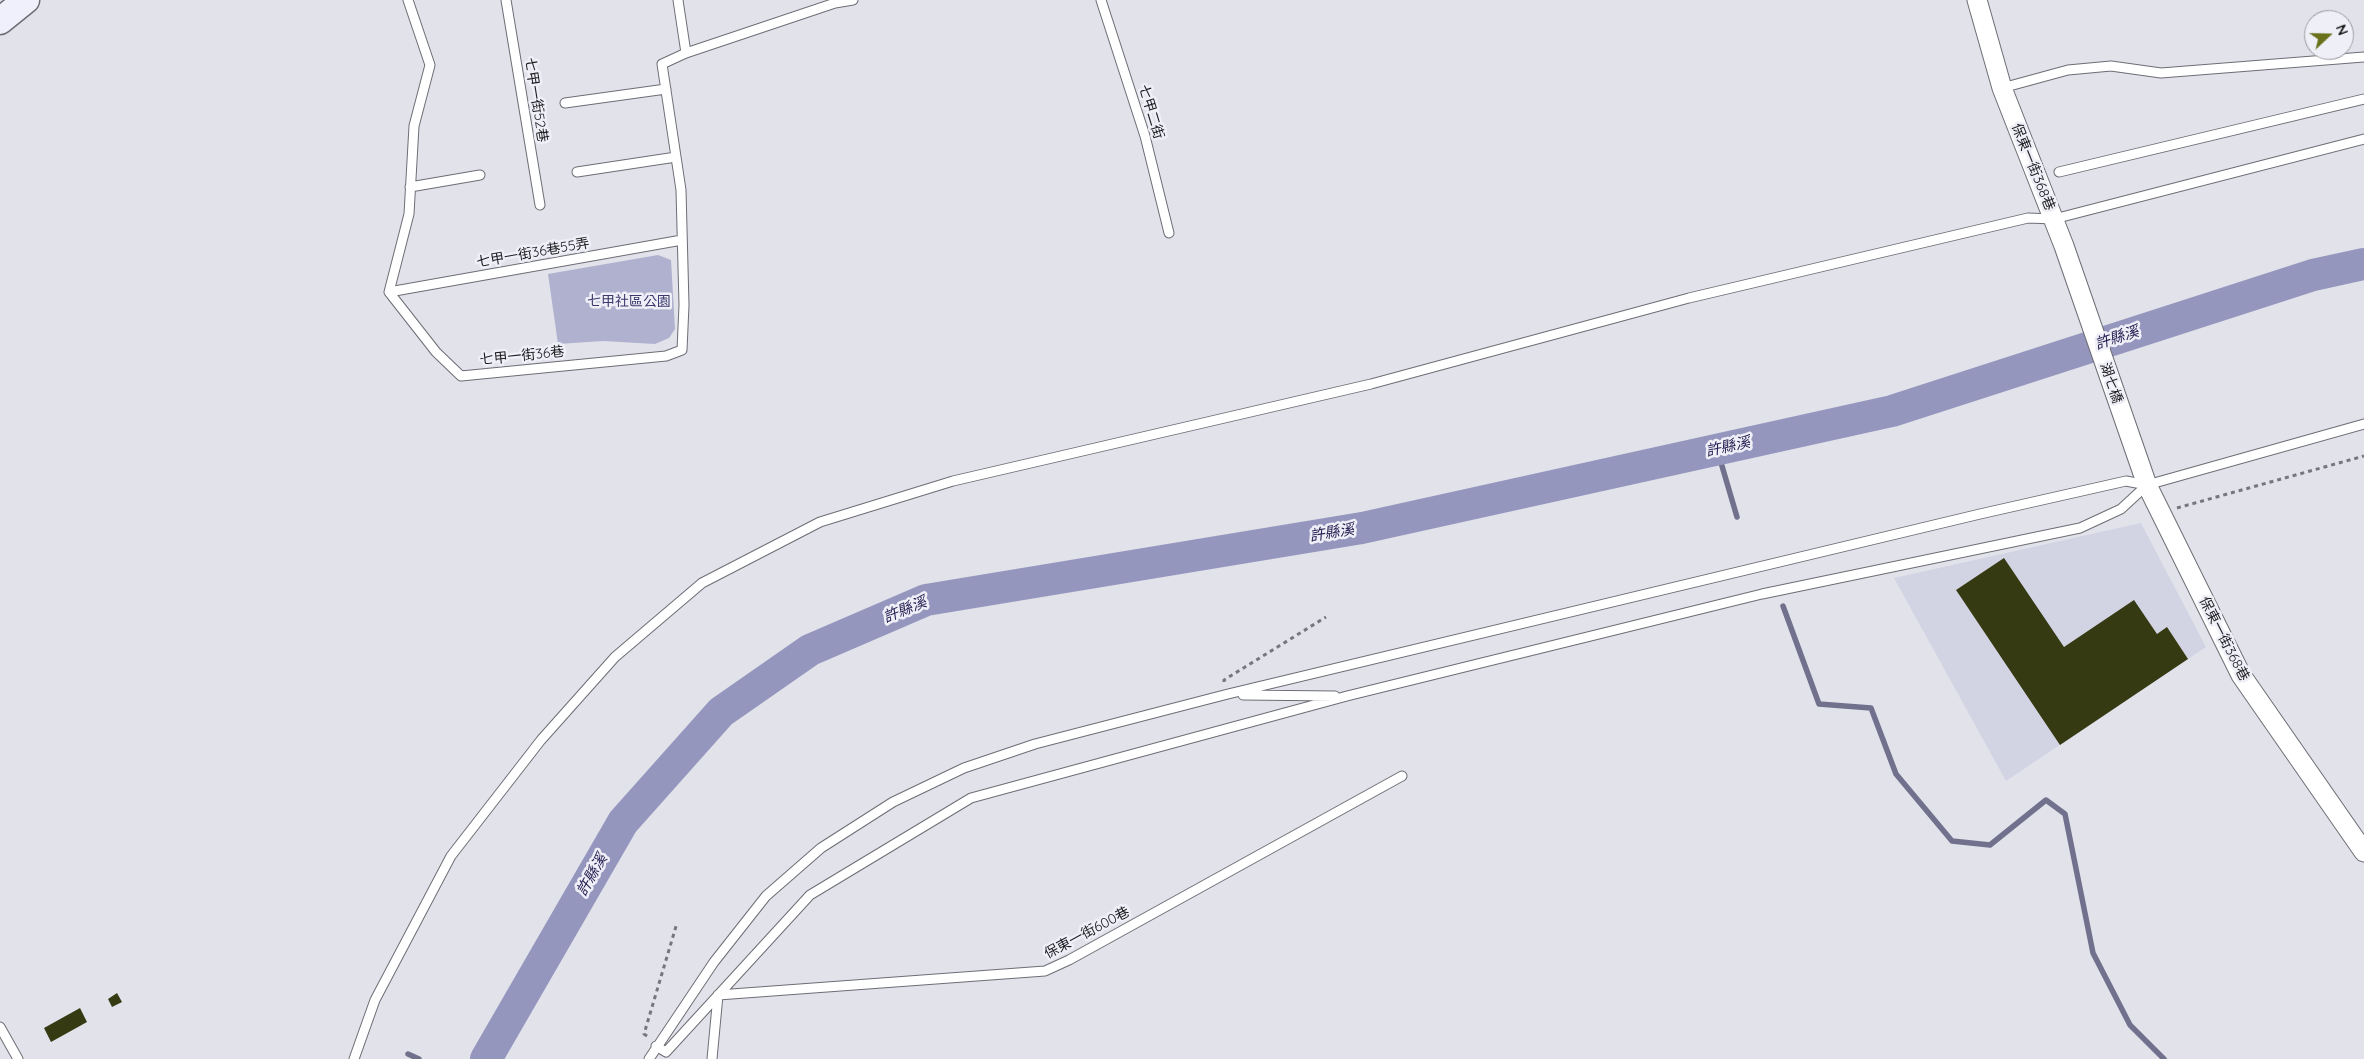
<!DOCTYPE html>
<meta charset="utf-8">
<style>
body{margin:0}
#map{position:relative;width:2364px;height:1059px;overflow:hidden;background:#e1e2ea;font-family:Quicksand,sans-serif}
canvas{display:block}
.north{position:absolute;left:2304px;top:10px;width:50px;height:50px;box-sizing:border-box;background:#efeff7;border:1px solid #9b9ba1;border-radius:50%;rotate:69deg;font-size:14px;font-weight:700;line-height:20px;text-align:center;color:#1c1c1f}
.north::after{content:'';display:block;margin:auto;width:18px;height:22px;background:#69721b;clip-path:polygon(50% 0,100% 100%,50% 72%,0 100%)}
</style>
<div id="map">
<canvas width="2364" height="1059"></canvas>
<div class="north">N</div>
</div>
<script>
const context = document.querySelector('canvas').getContext('2d');
context.lineJoin = 'round';
function fillPath(path, color) { context.fillStyle = color; context.fill(path, 'evenodd'); }
const poly = rows => new Path2D(rows.map(r => 'M' + r).join(''));
function stroke(path, color, width, dash) { context.strokeStyle = color; context.lineWidth = width; context.lineCap = dash ? 'butt' : 'round'; context.setLineDash(dash || []); context.stroke(path); }
function write(font, color, halo, rows, align = 'center') {
  context.font = font + ' Quicksand,"Noto Sans TC",sans-serif'; context.lineWidth = 5; context.setLineDash([]); context.textBaseline = 'middle'; context.strokeStyle = halo; context.fillStyle = color; for (const [text, x, y, turn = 0] of rows) {
    context.save(); context.translate(x, y); context.rotate((+turn || 0) * Math.PI / 180); context.textAlign = isNaN(turn) ? turn : align; if (halo) context.strokeText(text, 0, 0); context.fillText(text, 0, 0); context.restore();
  }
}
const built = poly([
 [2141,523,2206,647,2006,781,1894,578]
]);
const green = poly([
 [658,255,671,260,675,329,669,338,655,344,603,341,558,344,548,274]
]);
const stream = poly([
 [1717,449,1737,517],
 [1783,606,1819,704,1871,708,1896,774,1952,841,1990,845,2046,800,2065,814,2093,953,2130,1025,2164,1059],
 [408,1054,419,1059]
]);
const river = poly([
 [486,1059,623,822,721,712,810,650,926,600,1362,528,1892,411,2313,275,2364,264]
]);
const building = poly([
 [2004,558,2064,647,2134,600,2157,634,2167,627,2188,659,2060,745,1956,590],
 [117,993,122,1002,112,1007,108,999],
 [80,1008,87,1022,51,1042,44,1028]
]);
const path = poly([
 [2177,508,2364,456],
 [1224,682,1224,680,1326,617],
 [647,1036,644,1034,677,923]
]);
const lane = poly([
 [408,0,430,65,414,126,409,214,389,292,436,352,461,376,666,356,682,350,684,305,681,190,662,64,686,53,835,3,853,0],
 [506,0,540,205],
 [678,0,686,53],
 [1101,0,1145,136,1169,233],
 [2002,88,2068,70,2111,66,2161,73,2364,57],
 [565,103,666,89],
 [577,172,676,157],
 [2059,172,2364,99],
 [410,187,480,175],
 [389,292,682,240],
 [1243,695,1335,696],
 [0,1027,18,1059],
 [656,1046,666,1052,810,895,971,798,1347,696,1762,594,2080,528,2121,509,2147,485],
 [354,1059,375,1000,451,856,541,740,615,657,702,583,820,522,953,481,1371,384,1689,298,2028,218,2054,219,2364,139],
 [649,1059,714,962,766,896,821,848,893,802,964,768,1035,744,1228,694,1980,514,2126,481,2147,485,2364,424],
 [712,1059,718,995,1045,971,1069,960,1402,776]
]);
const street = poly([
 [1977,0,2002,88,2064,246,2147,485,2241,675,2364,852]
]);
const secondary = poly([
 [0,21,26,0]
]);
const streetNames = [
 ["七甲一街52巷",536,100,81],
 ["七甲二街",1151,112,73],
 ["保東一街368巷",2033,167,68],
 ["七甲一街36巷55弄",533,253,-10],
 ["七甲一街36巷",522,356,-6],
 ["湖七橋",2111,383,71],
 ["保東一街368巷",2224,639,63],
 ["保東一街600巷",1087,933,-28]
];
const parkNames = [
 ["七甲社區公園",629,302]
];
const waterNames = [
 ["許縣溪",2117,338,-18],
 ["許縣溪",1728,447,-12],
 ["許縣溪",1332,533,-9],
 ["許縣溪",905,610,-22],
 ["許縣溪",592,875,-60]
];
fillPath(built, '#d3d4e3');
fillPath(green, '#b0b1ce');
stroke(stream, '#71718e', 5.5);
stroke(river, '#9596be', 32);
fillPath(building, '#353a13');
stroke(lane, '#6d6e75', 11);
stroke(street, '#6d6e75', 21);
stroke(secondary, '#6d6e75', 29);
stroke(path, '#76767b', 3, [4, 4]);
stroke(lane, '#fff', 9);
stroke(street, '#fff', 19);
stroke(secondary, '#f0f0fc', 26);
write('14px', '#1c1c1f', '#efeff7', streetNames);
write('14px', '#3c386d', '#efeff7', parkNames);
write('italic 15px', '#262053', '#efeff7', waterNames);
</script>
